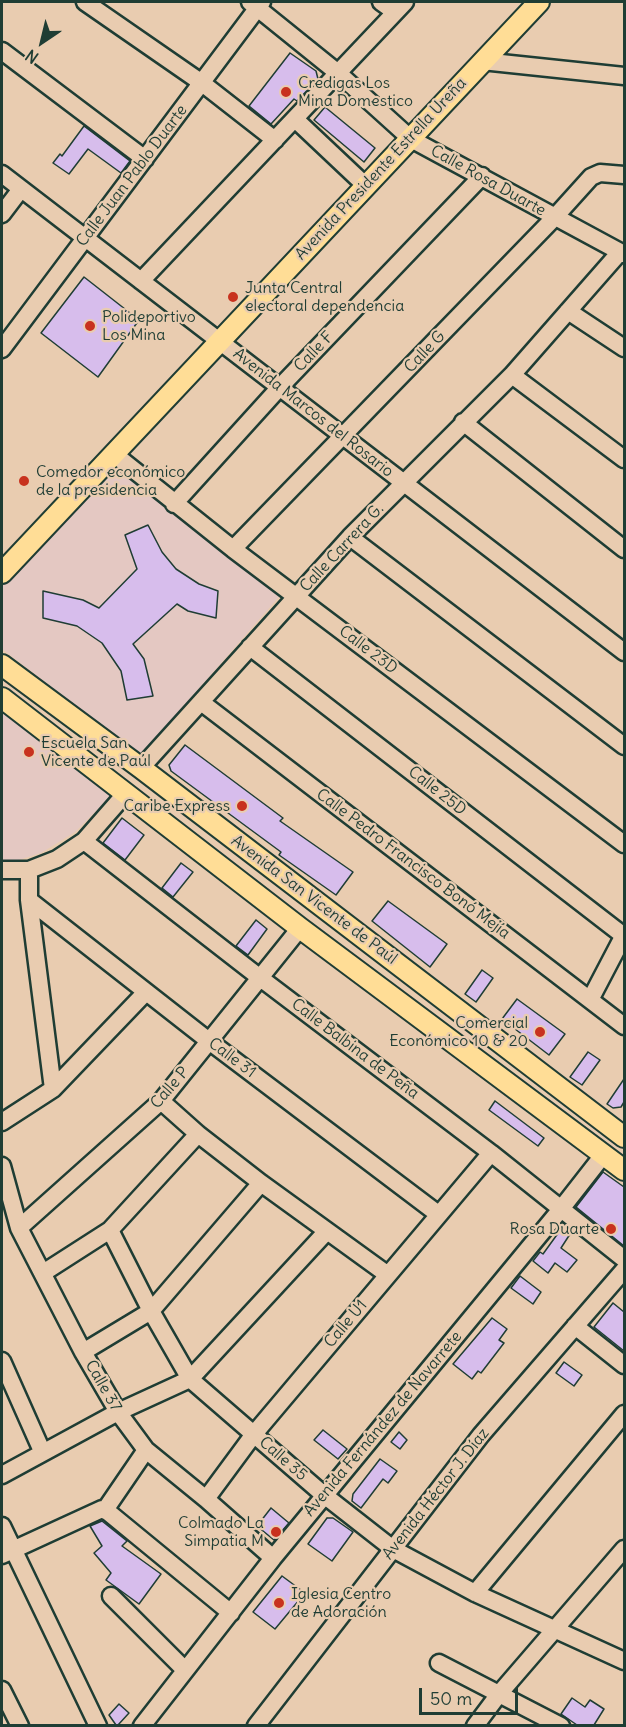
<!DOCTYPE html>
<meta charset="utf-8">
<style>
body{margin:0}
#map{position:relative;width:626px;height:1727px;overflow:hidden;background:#e9ccb0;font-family:Delius,sans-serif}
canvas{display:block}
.frame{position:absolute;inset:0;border:3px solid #1f3d34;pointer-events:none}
.north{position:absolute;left:12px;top:12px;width:60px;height:60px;-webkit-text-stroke:4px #e9ccb0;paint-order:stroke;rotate:215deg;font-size:16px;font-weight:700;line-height:24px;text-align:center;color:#1f3d34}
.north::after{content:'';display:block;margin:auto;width:21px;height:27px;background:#1f3d34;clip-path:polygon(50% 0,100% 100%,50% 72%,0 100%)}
.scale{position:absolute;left:419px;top:1688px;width:99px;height:27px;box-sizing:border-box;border:3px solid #1f3d34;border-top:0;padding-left:8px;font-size:18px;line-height:21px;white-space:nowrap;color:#1f3d34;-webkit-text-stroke:4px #e9ccb0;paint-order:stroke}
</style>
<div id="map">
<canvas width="626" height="1727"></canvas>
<div class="frame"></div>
<div class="north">N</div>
<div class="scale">50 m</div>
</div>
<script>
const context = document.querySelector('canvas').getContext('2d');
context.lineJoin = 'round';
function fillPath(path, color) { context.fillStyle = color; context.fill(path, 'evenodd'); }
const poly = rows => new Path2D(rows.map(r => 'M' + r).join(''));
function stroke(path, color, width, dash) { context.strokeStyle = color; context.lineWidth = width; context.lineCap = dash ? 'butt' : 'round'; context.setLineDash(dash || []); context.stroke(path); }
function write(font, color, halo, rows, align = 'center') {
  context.font = font + ' Delius,sans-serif'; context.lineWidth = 4.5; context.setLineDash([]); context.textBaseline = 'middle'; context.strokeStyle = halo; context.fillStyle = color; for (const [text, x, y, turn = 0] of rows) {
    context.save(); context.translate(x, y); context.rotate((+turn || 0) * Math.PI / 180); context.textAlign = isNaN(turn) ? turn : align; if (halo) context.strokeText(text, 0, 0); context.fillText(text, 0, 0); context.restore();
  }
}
const built = poly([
 [108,455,284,591,141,755,2,649,2,568],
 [2,711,113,794,75,832,41,853,3,865,2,864]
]);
const building = poly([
 [290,53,316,71,318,79,297,101,294,99,271,124,249,106,290,53],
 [325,107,375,148,364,162,314,120,325,107],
 [84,126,130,161,121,173,88,149,69,174,53,163,60,154,62,156,84,126],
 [84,277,139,320,98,377,41,333,84,277],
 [148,525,162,552,176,569,199,584,218,591,216,618,188,611,177,604,133,644,144,659,153,696,127,700,121,671,102,643,77,626,43,618,43,591,83,600,99,608,137,569,125,535,148,525],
 [185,745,283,818,280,821,353,872,336,895,279,855,281,852,171,771,169,765,185,745],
 [122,818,144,835,125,860,103,843,122,818],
 [181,863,193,872,173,897,162,888,181,863],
 [388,901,447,944,430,967,372,921,388,901],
 [256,920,267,929,248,955,236,946,256,920],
 [482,970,493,978,476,1002,465,994,482,970],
 [517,999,565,1034,549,1055,502,1019,517,999],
 [588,1052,600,1060,582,1085,570,1077,588,1052],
 [624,1079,624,1102,621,1107,613,1108,607,1104,624,1079],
 [495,1101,544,1138,538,1146,489,1110,495,1101],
 [603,1172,624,1187,624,1246,576,1207,603,1172],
 [564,1225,572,1231,561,1248,577,1260,567,1272,555,1263,548,1273,533,1261,540,1252,543,1254,564,1225],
 [520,1276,541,1292,533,1304,511,1288,520,1276],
 [613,1303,624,1312,624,1351,594,1327,613,1303],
 [492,1318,507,1329,499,1340,504,1343,481,1373,478,1371,472,1379,453,1364,492,1318],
 [564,1362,582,1375,574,1386,556,1373,564,1362],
 [323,1430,347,1449,338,1459,314,1440,323,1430],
 [399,1432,407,1440,400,1449,391,1442,399,1432],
 [380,1459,397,1471,388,1483,383,1479,361,1508,352,1501,353,1494,380,1459],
 [271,1508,289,1523,274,1540,257,1526,271,1508],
 [327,1518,333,1518,353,1532,332,1561,308,1544,327,1518],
 [102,1521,127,1541,122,1546,161,1574,139,1604,106,1580,111,1573,94,1553,102,1546,90,1526,102,1521],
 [282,1576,305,1593,275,1629,253,1612,282,1576],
 [572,1698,585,1707,590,1700,604,1709,594,1725,577,1725,561,1714,572,1698],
 [119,1704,129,1713,118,1725,116,1725,109,1715,119,1704]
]);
const minor = poly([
 [85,2,202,83,275,140],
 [250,2,338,73,411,139,624,254],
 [381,2,395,12],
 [2,51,145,159],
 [482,61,624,76],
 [295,119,366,186],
 [2,174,624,652],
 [2,214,21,189],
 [141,281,405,2],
 [568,311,624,348],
 [2,349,262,2],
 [512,375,624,459],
 [463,422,624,549],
 [114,454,233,549,624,844],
 [174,504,280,387,482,176],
 [350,537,624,746],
 [233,549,554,218,591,177,600,173,624,175],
 [250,647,624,936],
 [201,702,624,1026],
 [141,768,350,537,512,375,620,252],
 [84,841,259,977,491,1153,624,1259],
 [2,870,29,870,57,859,84,841,126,793],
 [29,870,29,900,53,1089],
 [29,900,209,1041,438,1214],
 [590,1000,624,935],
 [161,1101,198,1134,261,1183,388,1275],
 [2,1122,53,1089,146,992],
 [2,1166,19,1228,83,1352,118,1412,146,1450,206,1499,273,1558],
 [19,1228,161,1101,300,928],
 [110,1230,151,1311,190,1379,324,1495,393,1549,475,1593,624,1661],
 [43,1273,110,1230,198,1134],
 [575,1326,624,1365],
 [83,1352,151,1311,261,1183],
 [2,1361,42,1451],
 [2,1475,118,1412,190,1379,327,1231],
 [206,1499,254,1434,491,1153],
 [105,1510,146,1450],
 [2,1526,98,1726],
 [2,1555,102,1509,108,1512,231,1613],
 [475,1593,624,1414],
 [111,1596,185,1670],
 [439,1663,561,1726],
 [2,1690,20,1726],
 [142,1726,273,1558,561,1209,604,1154],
 [256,1726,481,1435,624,1270],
 [475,1726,499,1694,624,1549]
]);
const major = poly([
 [2,573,539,2],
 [2,665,141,768,624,1137],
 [2,698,300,928,624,1170]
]);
const markers = [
 [286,92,6,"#c8321e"],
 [233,297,6,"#c8321e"],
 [90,326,6,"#c8321e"],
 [24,481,6,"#c8321e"],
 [29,752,6,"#c8321e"],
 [242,806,6,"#c8321e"],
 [540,1032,6,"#c8321e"],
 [611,1229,6,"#c8321e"],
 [276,1532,6,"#c8321e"],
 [279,1603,6,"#c8321e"]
];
const poiNames = [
 ["Credigas Los",298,83],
 ["Mina Domestico",298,101],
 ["Junta Central",245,288],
 ["electoral dependencia",245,306],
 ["Polideportivo",102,317],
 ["Los Mina",102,335],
 ["Comedor económico",36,472],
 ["de la presidencia",36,490],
 ["Escuela San",41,743],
 ["Vicente de Paúl",41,761],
 ["Caribe Express",230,806,"right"],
 ["Comercial",528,1023,"right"],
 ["Económico 10 & 20",528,1041,"right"],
 ["Rosa Duarte",599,1229,"right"],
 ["Colmado La",264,1523,"right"],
 ["Simpatia M",264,1541,"right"],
 ["Iglesia Centro",291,1594],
 ["de Adoración",291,1612]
];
const streetNames = [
 ["Avenida Presidente Estrella Ureña",381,169,-47],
 ["Calle Juan Pablo Duarte",132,176,-53],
 ["Calle Rosa Duarte",488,181,29],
 ["Calle F",314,352,-46],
 ["Calle G",425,352,-46],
 ["Avenida Marcos del Rosario",313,413,38],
 ["Calle Carrera G.",342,548,-47],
 ["Calle 23D",368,650,37],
 ["Calle 25D",437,791,38],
 ["Calle Pedro Francisco Bonó Mejía",413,864,37],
 ["Avenida San Vicente de Paúl",314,900,37],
 ["Calle Balbina de Peña",355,1049,37],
 ["Calle 31",232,1058,37],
 ["Calle P",170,1088,-49],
 ["Calle U1",346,1324,-50],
 ["Calle 37",103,1386,60],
 ["Avenida Fernández de Navarrete",383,1424,-50],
 ["Calle 35",283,1459,41],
 ["Avenida Héctor J. Díaz",436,1494,-52]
];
fillPath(built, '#e4c8c2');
fillPath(building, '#d7bdec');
stroke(building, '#1f3d34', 1.5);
stroke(minor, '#1f3d34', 21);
stroke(major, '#1f3d34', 24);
stroke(minor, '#e9ccb0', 16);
stroke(major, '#ffdd96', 20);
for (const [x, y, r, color] of markers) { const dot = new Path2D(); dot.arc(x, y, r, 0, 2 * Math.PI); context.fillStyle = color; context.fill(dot); stroke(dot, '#e9ccb0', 2); }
write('16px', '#1f3d34', '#e9ccb0', poiNames, 'left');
write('16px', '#1f3d34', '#e9ccb0', streetNames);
</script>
